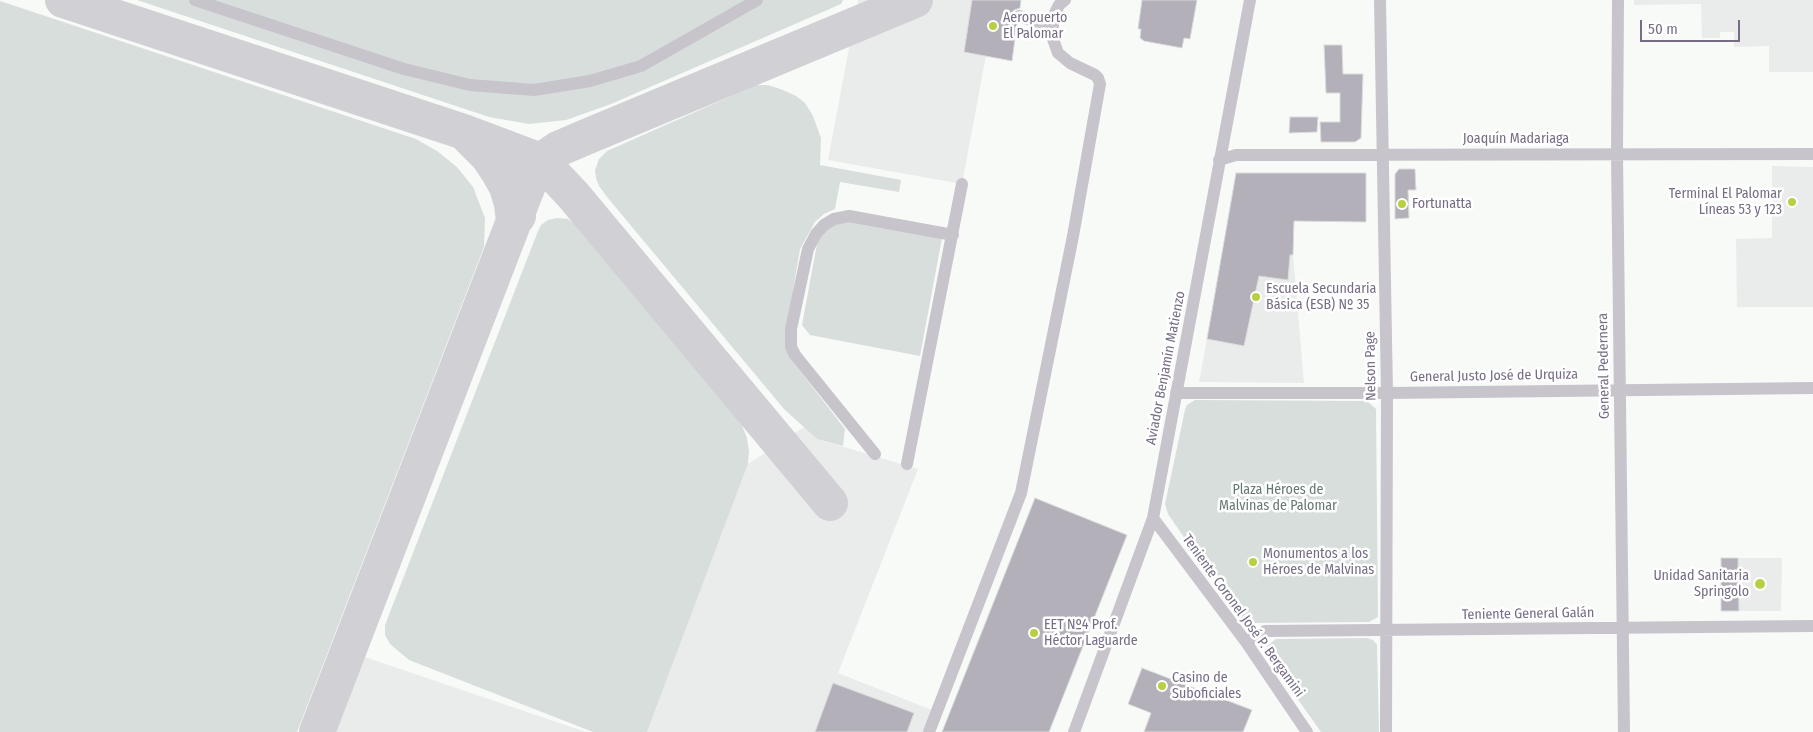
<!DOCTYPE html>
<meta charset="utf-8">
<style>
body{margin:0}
#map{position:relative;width:1813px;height:732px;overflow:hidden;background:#f8faf8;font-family:"Fira Sans Condensed",sans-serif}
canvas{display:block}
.scale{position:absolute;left:1640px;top:20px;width:100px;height:22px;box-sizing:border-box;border:2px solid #766d85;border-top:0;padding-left:6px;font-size:15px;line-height:18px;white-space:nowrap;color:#766d85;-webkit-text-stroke:4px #fff;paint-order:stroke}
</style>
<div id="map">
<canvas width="1813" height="732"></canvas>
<div class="scale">50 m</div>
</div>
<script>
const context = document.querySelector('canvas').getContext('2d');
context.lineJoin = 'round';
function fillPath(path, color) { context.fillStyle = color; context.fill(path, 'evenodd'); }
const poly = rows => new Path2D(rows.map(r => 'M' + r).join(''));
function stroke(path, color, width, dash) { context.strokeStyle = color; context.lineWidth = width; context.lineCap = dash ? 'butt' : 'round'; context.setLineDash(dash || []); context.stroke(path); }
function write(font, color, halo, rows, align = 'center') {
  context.font = font + ' "Fira Sans Condensed",sans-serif'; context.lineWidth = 5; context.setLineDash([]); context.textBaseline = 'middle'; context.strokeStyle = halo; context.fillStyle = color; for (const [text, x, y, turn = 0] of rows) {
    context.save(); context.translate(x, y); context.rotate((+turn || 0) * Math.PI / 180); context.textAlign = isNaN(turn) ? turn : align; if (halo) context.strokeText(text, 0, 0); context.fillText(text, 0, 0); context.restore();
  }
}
const built = poly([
 [858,0,972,0,995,7,962,184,828,160],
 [1634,0,1813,0,1813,72,1769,72,1769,46,1734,47,1734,32,1720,32,1720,38,1702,38,1701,4,1634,5],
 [1772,166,1813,167,1813,307,1737,307,1736,239,1772,238],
 [1225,243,1293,255,1304,383,1199,382],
 [804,427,817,439,918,469,838,673,932,710,923,732,647,732,748,464],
 [1738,558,1782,558,1781,611,1739,611],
 [359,655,586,732,331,732]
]);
const green = poly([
 [137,0,843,0,841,4,611,104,566,120,529,124,489,117],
 [0,1,416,139,437,151,457,167,473,187,485,218,484,247,297,732,0,732],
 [756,85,768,85,783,90,796,96,805,103,813,116,821,138,820,165,901,180,899,192,840,182,835,209,824,214,815,222,800,249,786,333,790,358,845,429,843,446,817,439,784,409,607,197,599,186,596,178,595,170,599,159,607,151],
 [557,218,568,219,574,223,736,411,747,438,749,451,748,464,647,732,593,732,409,660,390,644,385,635,385,625,538,231,541,225,548,220],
 [846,220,942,238,920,356,810,335,802,325,817,244,823,233,831,226],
 [1195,400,1367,401,1376,409,1378,617,1369,622,1247,623,1241,620,1168,514,1165,504,1185,410,1187,405],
 [1367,638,1373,640,1377,645,1379,732,1321,732,1268,657,1267,646,1276,639]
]);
const taxiway = poly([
 [63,0,464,132,541,161,573,195,830,503],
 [466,134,488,156,498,171,507,187,512,204,514,221,518,216],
 [317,732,514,221,531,178,541,161,558,149,586,137,915,0]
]);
const building = poly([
 [972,0,1021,0,1020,8,1014,10,1011,14,1013,21,1017,24,1012,61,964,52,972,0],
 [1142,0,1197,0,1190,39,1184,38,1182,48,1144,41,1140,38,1141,29,1138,29,1142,0],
 [1324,45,1342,45,1343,74,1363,74,1361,138,1355,142,1321,142,1320,122,1340,122,1340,93,1326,93,1324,45],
 [1290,117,1318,117,1317,132,1289,133,1290,117],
 [1399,169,1415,169,1416,190,1408,190,1409,218,1395,219,1395,174,1399,169],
 [1236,173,1366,173,1366,222,1294,221,1293,255,1290,255,1288,280,1259,276,1244,346,1207,339,1236,173],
 [1035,498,1127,535,1049,732,942,732,1035,498],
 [1721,558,1738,558,1739,611,1721,611,1721,558],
 [1142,668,1252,710,1243,732,1144,732,1151,713,1128,704,1142,668],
 [833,683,914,713,907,732,815,732,833,683]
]);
const minor = poly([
 [195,0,404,69,470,85,534,90,590,81,641,66,757,0],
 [1380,0,1387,393,1386,732],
 [1618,0,1617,154,1624,732],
 [1019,16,1052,27],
 [1219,160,1236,155,1813,154],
 [1176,393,1387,393,1813,388],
 [875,454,795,355,791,347,791,329,808,249,816,234,824,225,834,219,849,216,953,235],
 [907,464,962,184],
 [1153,518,1246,642,1307,732],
 [1246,642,1265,631,1813,626],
 [929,732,1021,493,1073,236,1100,84,1098,78,1095,75,1070,63,1058,53,1053,39,1053,17,1059,5,1065,0],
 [1074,732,1153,518,1250,0]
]);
const markers = [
 [993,26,5,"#b9cf43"],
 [1792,202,5,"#b9cf43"],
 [1402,204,5,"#b9cf43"],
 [1256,297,5,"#b9cf43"],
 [1253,562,5,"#b9cf43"],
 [1760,584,6,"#b9cf43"],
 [1034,633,5,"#b9cf43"],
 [1162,686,5,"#b9cf43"]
];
const poiNames = [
 ["Aeropuerto",1003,18],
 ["El Palomar",1003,34],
 ["Terminal El Palomar",1782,194,"right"],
 ["Líneas 53 y 123",1782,210,"right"],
 ["Fortunatta",1412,204],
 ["Escuela Secundaria",1266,289],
 ["Básica (ESB) Nº 35",1266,305],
 ["Monumentos a los",1263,554],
 ["Héroes de Malvinas",1263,570],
 ["Unidad Sanitaria",1749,576,"right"],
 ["Springolo",1749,592,"right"],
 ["EET Nº4 Prof.",1044,625],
 ["Héctor Laguarde",1044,641],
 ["Casino de",1172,678],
 ["Suboficiales",1172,694]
];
const streetNames = [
 ["Joaquín Madariaga",1516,139],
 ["Nelson Page",1371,366,-91],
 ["General Pedernera",1604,366,-91],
 ["Aviador Benjamín Matienzo",1166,368,-79],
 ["General Justo José de Urquiza",1494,376,-1],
 ["Teniente General Galán",1528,614,-1],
 ["Teniente Coronel José P. Bergamini",1243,616,54]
];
const parkNames = [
 ["Plaza Héroes de",1278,490],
 ["Malvinas de Palomar",1278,506]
];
fillPath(built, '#eaebeb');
fillPath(green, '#d8dedb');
stroke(taxiway, '#d1d0d4', 36);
fillPath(building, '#b3b0ba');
stroke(building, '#dadcda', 1);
stroke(minor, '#c7c4cb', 12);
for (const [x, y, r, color] of markers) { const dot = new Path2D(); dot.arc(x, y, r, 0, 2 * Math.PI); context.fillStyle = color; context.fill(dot); stroke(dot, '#fff', 2); }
write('14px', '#766d85', '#fff', poiNames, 'left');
write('14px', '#766d85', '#fff', streetNames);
write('14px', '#667873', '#fff', parkNames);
</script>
